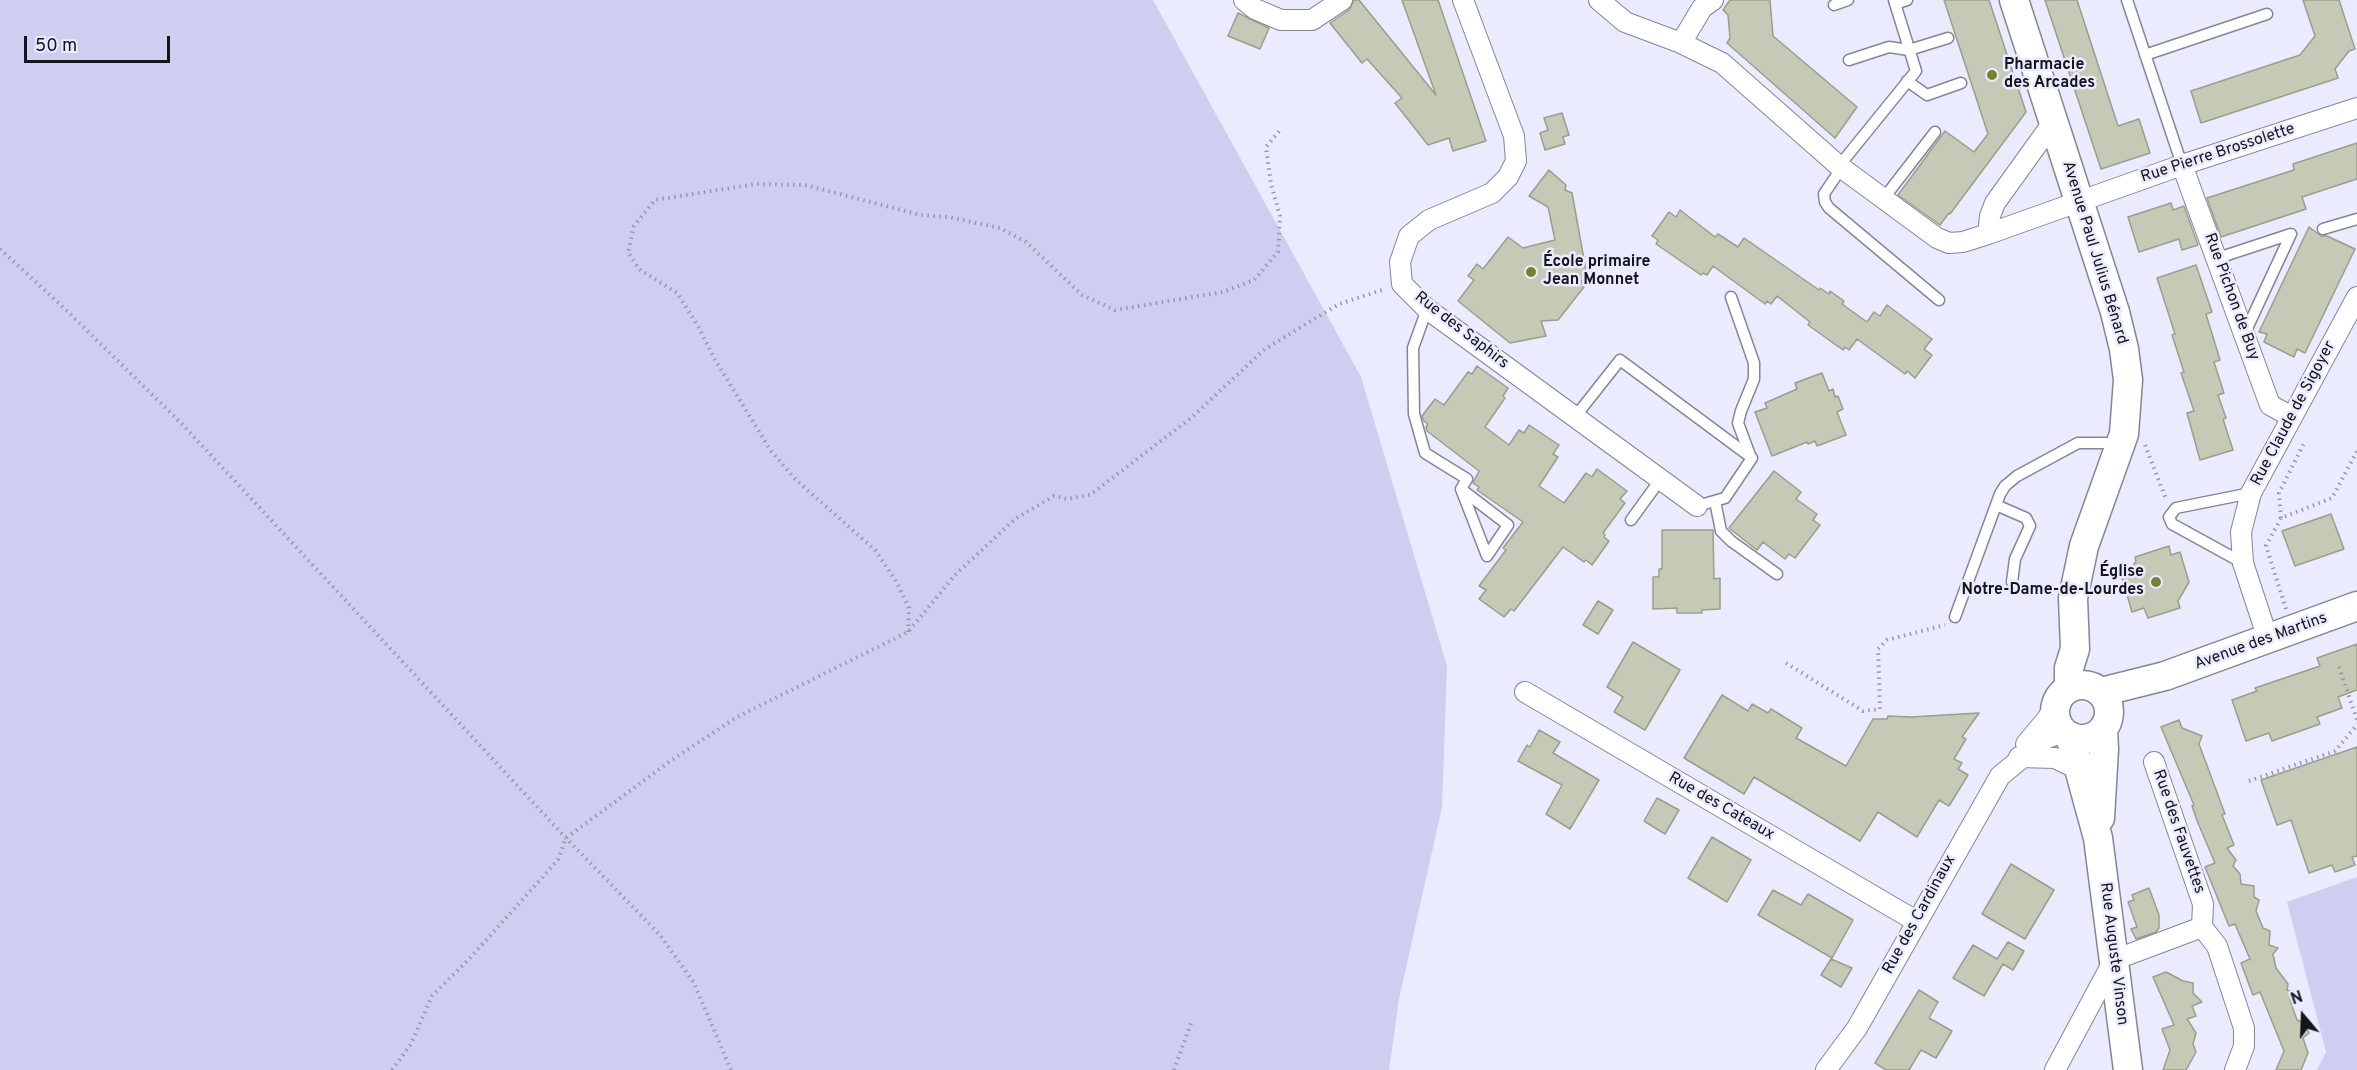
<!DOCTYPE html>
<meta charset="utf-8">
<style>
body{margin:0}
#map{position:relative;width:2357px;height:1070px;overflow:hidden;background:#eaebfe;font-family:Overpass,sans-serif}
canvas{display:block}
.north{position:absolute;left:2273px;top:986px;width:60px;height:60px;-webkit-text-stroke:4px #eaebfe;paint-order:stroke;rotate:341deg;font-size:16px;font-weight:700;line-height:24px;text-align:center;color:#14141b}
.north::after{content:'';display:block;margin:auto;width:21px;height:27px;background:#14141b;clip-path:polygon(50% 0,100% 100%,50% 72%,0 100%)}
.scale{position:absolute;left:24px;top:36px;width:146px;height:27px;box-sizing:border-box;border:3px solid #14141b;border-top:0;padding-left:8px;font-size:18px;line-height:21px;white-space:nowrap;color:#14141b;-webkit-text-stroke:4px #eaebfe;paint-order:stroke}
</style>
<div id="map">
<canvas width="2357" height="1070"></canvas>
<div class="north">N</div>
<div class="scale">50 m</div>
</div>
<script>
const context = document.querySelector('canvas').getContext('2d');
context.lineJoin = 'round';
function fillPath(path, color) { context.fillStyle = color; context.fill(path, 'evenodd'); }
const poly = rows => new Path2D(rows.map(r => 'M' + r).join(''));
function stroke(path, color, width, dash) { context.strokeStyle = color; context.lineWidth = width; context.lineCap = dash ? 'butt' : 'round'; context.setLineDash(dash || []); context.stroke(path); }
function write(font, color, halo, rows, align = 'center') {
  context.font = font + ' Overpass,sans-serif'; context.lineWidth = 5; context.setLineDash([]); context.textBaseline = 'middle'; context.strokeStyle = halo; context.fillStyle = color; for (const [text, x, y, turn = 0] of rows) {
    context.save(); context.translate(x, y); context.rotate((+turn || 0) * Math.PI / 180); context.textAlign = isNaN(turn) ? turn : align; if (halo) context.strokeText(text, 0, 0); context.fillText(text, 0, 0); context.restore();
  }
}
const green = poly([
 [0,0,1153,0,1361,377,1447,666,1442,807,1399,999,1389,1070,0,1070],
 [2357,877,2357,1070,2317,1070,2326,1052,2287,902]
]);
const building = poly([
 [1354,0,1359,0,1436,95,1402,0,1438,0,1486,141,1453,151,1449,138,1428,145,1395,103,1402,98,1367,59,1362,63,1330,23,1349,10,1354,0],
 [1730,0,1770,0,1773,36,1857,107,1835,138,1727,43,1730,38,1728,15,1723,10,1730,0],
 [1944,0,1989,0,2026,112,1950,214,1949,213,1940,225,1898,195,1945,131,1974,152,1988,134,1944,0],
 [2045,0,2077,0,2118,126,2139,119,2150,153,2101,169,2045,0],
 [2303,0,2339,0,2355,49,2349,51,2335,69,2338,78,2201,123,2191,91,2300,55,2315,36,2303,0],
 [1238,13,1269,28,1260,49,1228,36,1238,13],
 [1562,113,1569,135,1563,137,1565,144,1545,150,1540,133,1548,130,1544,118,1562,113],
 [2357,143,2357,179,2302,197,2306,209,2221,237,2207,198,2294,170,2293,164,2357,143],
 [1549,170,1566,185,1565,190,1572,193,1587,276,1581,281,1584,287,1558,320,1541,321,1546,336,1510,343,1458,301,1474,280,1468,276,1477,264,1483,269,1508,237,1523,248,1555,240,1548,207,1529,196,1549,170],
 [2171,203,2173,210,2184,206,2198,245,2182,250,2179,239,2139,252,2128,217,2171,203],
 [1680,210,1715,237,1718,234,1738,247,1744,238,1819,290,1820,288,1829,294,1830,291,1844,301,1842,304,1867,322,1874,312,1880,316,1887,305,1932,339,1924,349,1932,355,1915,378,1907,371,1905,374,1857,339,1849,350,1845,347,1843,350,1808,325,1810,322,1777,296,1771,304,1767,301,1765,304,1713,266,1707,275,1703,273,1701,275,1656,244,1658,240,1652,236,1669,212,1676,217,1680,210],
 [2309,227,2321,236,2327,236,2355,249,2305,353,2297,349,2294,357,2264,342,2267,334,2259,332,2309,227],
 [2196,265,2212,312,2206,314,2220,360,2214,362,2224,393,2218,395,2226,418,2223,419,2233,450,2200,460,2187,413,2194,411,2181,373,2184,372,2172,335,2175,334,2157,278,2196,265],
 [1477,366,1508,388,1503,396,1505,398,1485,427,1509,445,1519,430,1524,433,1529,425,1559,445,1553,454,1558,457,1539,486,1564,503,1586,473,1592,477,1597,469,1627,491,1620,499,1625,503,1603,533,1605,535,1604,537,1609,541,1592,565,1586,560,1584,562,1563,547,1514,611,1511,609,1504,617,1479,599,1486,590,1479,586,1506,550,1503,548,1523,522,1477,490,1479,487,1473,483,1479,471,1427,431,1426,427,1428,424,1424,421,1422,416,1435,399,1444,405,1468,372,1472,374,1477,366],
 [1822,373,1829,391,1833,389,1835,397,1838,396,1843,409,1837,412,1846,435,1817,446,1815,441,1808,444,1807,442,1772,456,1755,412,1767,408,1765,403,1797,389,1795,383,1822,373],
 [1774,471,1801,492,1796,499,1817,514,1813,520,1820,525,1795,558,1789,554,1785,559,1763,542,1757,550,1729,528,1774,471],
 [2331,514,2344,549,2295,566,2282,531,2331,514],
 [1662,530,1713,530,1714,579,1720,578,1720,609,1702,610,1702,613,1677,613,1677,608,1653,609,1653,577,1659,577,1659,569,1662,569,1662,530],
 [2169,546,2171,555,2180,552,2189,582,2178,601,2180,608,2148,618,2144,608,2132,612,2122,578,2126,577,2136,561,2135,557,2169,546],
 [1598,601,1613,610,1598,634,1583,625,1598,601],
 [1633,642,1680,670,1645,730,1614,712,1623,697,1607,687,1633,642],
 [2357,644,2357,690,2338,697,2342,708,2317,717,2320,724,2272,741,2269,733,2246,741,2232,700,2257,691,2255,688,2320,666,2317,658,2357,644],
 [1722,695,1748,711,1752,704,1768,713,1771,709,1802,728,1796,738,1846,766,1873,719,1887,719,1888,716,1911,717,1979,713,1962,737,1966,739,1954,759,1962,763,1958,769,1968,775,1949,806,1939,800,1917,837,1878,812,1860,841,1754,777,1744,794,1684,758,1722,695],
 [2179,720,2182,728,2202,736,2199,744,2225,814,2222,815,2234,845,2227,848,2236,860,2233,866,2240,874,2241,884,2254,886,2254,897,2259,900,2256,911,2263,928,2270,931,2269,945,2278,948,2273,954,2276,968,2288,984,2287,990,2300,995,2290,1000,2297,1020,2304,1023,2309,1033,2303,1038,2308,1053,2301,1070,2276,1070,2284,1051,2260,992,2253,995,2241,963,2250,959,2235,924,2229,926,2205,867,2215,863,2198,823,2192,806,2194,805,2161,727,2179,720],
 [1539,730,1560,742,1553,753,1599,780,1570,829,1546,814,1562,785,1518,761,1527,745,1530,747,1539,730],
 [2357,747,2357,856,2352,857,2355,865,2335,872,2332,865,2309,873,2291,820,2277,825,2261,780,2357,747],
 [1657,798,1679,810,1665,834,1644,821,1657,798],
 [1712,837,1751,860,1727,902,1688,878,1712,837],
 [2011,864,2054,890,2025,939,1982,914,2011,864],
 [2149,888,2159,915,2159,928,2156,932,2136,939,2131,929,2137,927,2128,902,2134,900,2132,895,2149,888],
 [1773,890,1801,905,1808,894,1853,920,1832,958,1758,915,1773,890],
 [2008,942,2024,951,2013,970,2003,964,1984,996,1953,978,1973,945,1997,959,2008,942],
 [1831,959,1852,968,1841,987,1821,975,1831,959],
 [2166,972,2183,981,2193,983,2193,993,2202,1002,2192,1006,2196,1016,2187,1019,2196,1033,2193,1044,2196,1052,2186,1070,2163,1070,2170,1050,2162,1029,2174,1025,2153,977,2166,972],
 [1919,990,1938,1002,1929,1018,1952,1031,1936,1058,1921,1050,1909,1070,1886,1070,1875,1063,1919,990]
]);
const path = poly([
 [0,249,65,309,181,423,566,838,660,935,694,983,731,1070],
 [2145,445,2166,499],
 [2281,518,2279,493,2304,443],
 [2286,609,2266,546,2281,518,2332,498,2357,451],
 [908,632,909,608,896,581,875,550,796,480,771,451,714,358,698,326,677,293,639,269,628,252,634,226,655,200,756,184,805,185,921,215,948,217,1000,228,1026,242,1082,295,1115,310,1223,292,1254,280,1278,252,1280,216,1271,184,1266,147,1281,129],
 [1786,663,1863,711,1880,709,1878,649,1887,640,1945,625],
 [2339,667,2357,720],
 [2249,781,2335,751,2357,725],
 [392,1070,411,1044,432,996,469,959,558,860,566,838,669,762,737,717,908,632,955,575,1015,519,1054,496,1067,499,1090,495,1191,418,1265,349,1339,304,1385,289],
 [1174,1070,1191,1023]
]);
const lane = poly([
 [2127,0,2182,165],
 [1895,4,1907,0],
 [1834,5,1848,0],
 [2145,55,2267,14],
 [1849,60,1889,47,1909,50,1948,38],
 [1907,81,1927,95,1961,83],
 [1839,166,1916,71,1894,0],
 [1842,167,1824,194,1825,202,1829,208,1939,300],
 [1884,198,1935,132],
 [2323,229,2357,219],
 [2218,258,2291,234,2244,335],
 [1731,297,1754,363,1754,379,1741,411,1738,423,1751,458],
 [1427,309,1413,348,1414,414,1425,453,1467,479,1461,489,1508,525,1487,556,1461,489],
 [1575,417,1620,360,1752,458,1725,498,1697,506],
 [1715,501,1721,531,1731,541,1777,574],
 [1996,505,2026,518,2030,526,2015,559,2012,582],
 [1631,520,1660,480],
 [2243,563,2172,524,2169,517,2176,508,2251,493],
 [1955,617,2000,494,2005,486,2017,476,2078,443,2119,443]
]);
const street = poly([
 [1244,0,1255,9,1281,20,1312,20,1342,0],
 [1463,0,1514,136,1516,161,1508,177,1492,193,1429,220,1409,236,1400,262,1402,284,1427,309,1697,506],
 [1599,0,1625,22,1681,43,1722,63,1839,166,1937,238,1949,243,1963,242,1988,234,2182,165,2357,108],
 [1681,43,1702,8,1713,0],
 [2182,165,2270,405,2292,417],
 [1988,234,1990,216,1995,203,2054,121],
 [2268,639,2243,563,2241,532,2251,493,2357,297],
 [1525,692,1916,921],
 [2026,744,2047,719,2055,706],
 [2019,757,2055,758,2080,770],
 [2154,762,2203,904,2202,927,2217,946,2244,1028,2244,1046,2235,1070],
 [1826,1070,1857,1028,2000,776,2045,739,2063,732],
 [2055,1070,2114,960,2202,927]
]);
const secondary = poly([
 [2014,0,2115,312,2124,349,2128,380,2124,434,2084,546,2073,598,2075,649,2069,668,2069,688],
 '2055 712a27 27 0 1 1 54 0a27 27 0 1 1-54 0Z',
 [2101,692,2165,676,2357,606],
 [2070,736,2098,838,2128,1070],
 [2100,818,2104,749,2103,730]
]);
const markers = [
 [1992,75,6,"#758230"],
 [1531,272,6,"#758230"],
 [2156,582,6,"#758230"]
];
const poiNames = [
 ["Pharmacie",2004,66],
 ["des Arcades",2004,84],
 ["École primaire",1543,263],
 ["Jean Monnet",1543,281],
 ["Église",2144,573,"right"],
 ["Notre-Dame-de-Lourdes",2144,591,"right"]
];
const streetNames = [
 ["Rue Pierre Brossolette",2218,154,-18],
 ["Avenue Paul Julius Bénard",2094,253,73],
 ["Rue Pichon de Buy",2231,297,70],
 ["Rue des Saphirs",1461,331,38],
 ["Rue Claude de Sigoyer",2294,414,-62],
 ["Avenue des Martins",2261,642,-20],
 ["Rue des Cateaux",1721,807,30],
 ["Rue des Fauvettes",2178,832,71],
 ["Rue des Cardinaux",1920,915,-61],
 ["Rue Auguste Vinson",2113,954,83]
];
fillPath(green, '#cecef0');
fillPath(building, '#c5c9b6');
stroke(building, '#9a9e8c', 1.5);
stroke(lane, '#858597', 13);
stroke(street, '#858597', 22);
stroke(secondary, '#858597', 31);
stroke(path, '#9898a7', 4, [1.5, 4.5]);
stroke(lane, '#fff', 10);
stroke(street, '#fff', 20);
stroke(secondary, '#fff', 28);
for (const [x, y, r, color] of markers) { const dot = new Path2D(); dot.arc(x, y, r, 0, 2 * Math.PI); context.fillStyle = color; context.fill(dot); stroke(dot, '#eaebfe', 2); }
write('bold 16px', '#14141b', '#eaebfe', poiNames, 'left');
write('16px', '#14141b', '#eaebfe', streetNames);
</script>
